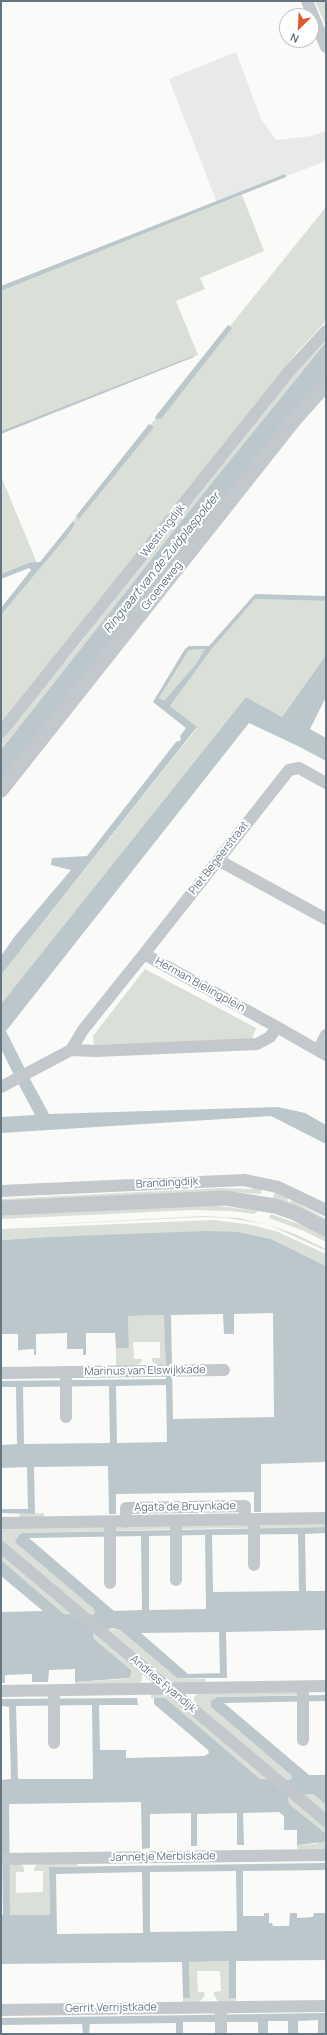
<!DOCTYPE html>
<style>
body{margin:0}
#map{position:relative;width:327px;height:2035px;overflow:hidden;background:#fafaf8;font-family:Manrope,sans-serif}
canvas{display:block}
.frame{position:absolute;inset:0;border:2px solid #657683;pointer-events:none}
.north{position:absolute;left:279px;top:8px;width:40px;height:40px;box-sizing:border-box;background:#fff;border:1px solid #c1c8cd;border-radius:50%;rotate:204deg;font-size:11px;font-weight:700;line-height:16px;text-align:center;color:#657683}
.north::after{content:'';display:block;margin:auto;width:14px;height:18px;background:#e4572e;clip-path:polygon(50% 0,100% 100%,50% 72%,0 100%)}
</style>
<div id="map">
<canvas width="327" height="2035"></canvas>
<div class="frame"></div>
<div class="north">N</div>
</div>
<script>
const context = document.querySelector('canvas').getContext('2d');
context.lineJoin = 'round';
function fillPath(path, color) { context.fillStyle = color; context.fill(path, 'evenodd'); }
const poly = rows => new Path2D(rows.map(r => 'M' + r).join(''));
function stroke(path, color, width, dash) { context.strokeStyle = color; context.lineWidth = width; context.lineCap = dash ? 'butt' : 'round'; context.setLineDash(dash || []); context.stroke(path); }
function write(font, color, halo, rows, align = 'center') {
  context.font = font + ' Manrope,sans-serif'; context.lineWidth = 4; context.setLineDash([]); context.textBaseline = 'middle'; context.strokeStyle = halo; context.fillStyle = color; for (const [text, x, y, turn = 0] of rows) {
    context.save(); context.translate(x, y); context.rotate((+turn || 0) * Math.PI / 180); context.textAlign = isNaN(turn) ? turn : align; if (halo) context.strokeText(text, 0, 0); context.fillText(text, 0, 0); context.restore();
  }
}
const built = poly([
 [236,52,261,119,276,140,312,136,326,131,326,161,217,203,169,79]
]);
const green = poly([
 [315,1,326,1,326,26],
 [242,195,264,251,200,278,205,289,176,301,198,355,1,431,1,291],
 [326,207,326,321,298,351,1,726,1,615,68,535,75,524,73,521],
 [326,336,326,342,202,495,1,750,1,739,78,646,261,412],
 [1,476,37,563,28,563,1,574],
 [255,599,326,601,326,655,282,717,246,697,1,1004,1,975,197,728,170,706,211,650],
 [206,649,196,664,164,702,159,698,189,650],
 [145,969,256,1028,252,1039,94,1046,93,1036],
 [252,1186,262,1187,261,1194,229,1192,1,1202,1,1199,222,1188,252,1189],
 [275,1191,289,1196,287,1201,290,1202,292,1200,326,1219,326,1223,273,1198],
 [212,1205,258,1211,254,1214,231,1211,193,1210,1,1219,1,1214],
 [271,1214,307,1227,326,1237,326,1242,304,1231,269,1218],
 [204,1216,238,1218,266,1224,227,1218,204,1217,1,1227],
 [214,1220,252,1225,278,1232,326,1254,326,1266,271,1239,239,1232,48,1237,1,1240,1,1229],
 [269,1225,295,1234,326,1249,326,1251],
 [165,1315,165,1368,159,1367,152,1361,152,1358,160,1358,160,1342,133,1342,134,1359,142,1359,142,1361,135,1368,116,1368,116,1348,129,1348,128,1316],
 [44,1513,44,1518,21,1520,19,1514],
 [326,1522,326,1527,258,1528,259,1523],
 [250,1523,252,1528,179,1529,180,1524],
 [172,1524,173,1529,113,1531,114,1525],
 [106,1525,107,1531,23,1533,93,1608,95,1612,93,1615,85,1615,1,1543,1,1527],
 [1,1552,76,1615,64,1614,1,1560],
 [108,1629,120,1630,177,1678,206,1679,205,1683,175,1686],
 [97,1633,142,1673,142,1680,139,1685,75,1687,75,1682,126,1679,131,1670,94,1639,93,1634],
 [299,1690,300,1695,218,1697,211,1707,291,1775,292,1778,289,1780,286,1780,194,1702,194,1697,198,1693],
 [167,1692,271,1780,260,1779,165,1699,151,1698,151,1693],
 [303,1794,313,1794,326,1805,326,1818],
 [288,1796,326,1826,326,1834,289,1804],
 [326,1839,326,1851,297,1852,297,1845,316,1844],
 [76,1861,78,1866,49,1867,50,1915,10,1915,9,1862,19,1862,24,1868,24,1872,16,1872,16,1893,43,1892,43,1871,34,1871,34,1868,39,1862],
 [229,1961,229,1998,236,1998,236,2003,219,2003,214,1995,214,1992,221,1991,220,1971,197,1971,198,1992,204,1992,205,1995,199,2003,183,2004,183,1998,190,1998,189,1962]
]);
const water = poly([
 [285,174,286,177,1,291,1,286],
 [228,325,232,328,161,419,156,419,155,417],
 [326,342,326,376,1,780,1,750,202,495],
 [193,356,194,357,1,434,1,431],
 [149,424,154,427,79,519,76,516],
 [73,521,75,524,68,535,1,615,1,608,31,570,29,568,1,579,1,574,28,563,40,562],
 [255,594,326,596,326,601,255,599,211,650,170,706,197,727,1,975,1,956,15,936,71,870,51,865,52,858,87,856,176,742,181,740,180,736,186,728,153,702,185,649,189,646,209,646],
 [205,649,196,664,164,701,159,698,189,650],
 [326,655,326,697,310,729,326,738,326,761,300,747,249,723,6,1031,25,1069,14,1075,1,1049,1,1004,246,697,282,717],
 [29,1077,49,1114,278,1107,305,1113,326,1125,326,1144,271,1116,1,1133,1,1117,35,1115,18,1083],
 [207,1231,239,1232,271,1239,326,1266,326,1462,261,1464,261,1512,254,1512,254,1492,116,1494,116,1514,109,1514,108,1466,34,1467,35,1514,1,1513,1,1509,28,1509,27,1467,1,1468,1,1445,17,1444,16,1387,1,1387,1,1381,166,1379,164,1315,128,1316,129,1348,116,1348,115,1333,86,1333,86,1355,83,1355,83,1349,67,1349,67,1333,36,1334,36,1355,34,1355,34,1349,18,1350,18,1334,1,1334,1,1240,48,1237],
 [273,1313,274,1417,173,1419,171,1315,223,1314,224,1334,234,1334,234,1314],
 [166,1385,167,1442,117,1443,116,1386],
 [109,1386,110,1443,24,1444,23,1387],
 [326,1527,326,1533,305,1534,306,1591,326,1591,326,1630,226,1632,227,1678,177,1678,120,1630,112,1628,93,1634,94,1639,131,1670,131,1674,129,1678,75,1682,75,1669,49,1670,48,1682,32,1682,32,1674,5,1675,5,1683,1,1683,1,1612,43,1611,1,1576,1,1560,64,1614,93,1615,95,1612,93,1608,15,1542,19,1535,23,1533],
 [298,1534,299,1591,213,1592,212,1535],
 [205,1535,206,1609,149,1610,149,1536],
 [141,1536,142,1610,114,1611,29,1538],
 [219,1632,220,1673,188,1674,141,1633],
 [326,1695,326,1701,224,1703,309,1775,326,1775,326,1805,313,1794,288,1796,289,1804,325,1833,326,1839,324,1842,297,1845,297,1830,284,1830,284,1816,279,1812,243,1813,244,1845,237,1845,237,1813,197,1814,197,1846,191,1846,191,1813,150,1814,150,1848,142,1849,141,1802,9,1804,10,1915,50,1915,49,1867,326,1863,326,1870,243,1871,243,1916,264,1916,264,1913,269,1913,269,1923,272,1923,273,1926,289,1926,290,1913,297,1913,297,1918,313,1917,314,1913,326,1913,326,1960,236,1961,236,1998,229,1998,229,1961,189,1962,190,1998,183,1998,182,1962,1,1964,1,1915,3,1915,1,1780,11,1779,9,1707,1,1706,1,1699,137,1698,138,1705,99,1705,100,1750,126,1750,126,1758,204,1756,209,1753,208,1750,154,1704,154,1698,165,1698,260,1779,289,1780,292,1778,291,1775,211,1707,211,1701,218,1697],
 [92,1705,93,1779,18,1779,16,1706],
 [236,1871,237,1931,150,1932,150,1872],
 [142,1872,143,1933,57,1934,56,1874],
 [326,2013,326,2034,318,2034,318,2020,298,2021,298,2034,288,2034,288,2021,268,2021,268,2034,258,2034,258,2022,183,2022,183,2034,176,2034,176,2023,90,2024,89,2034,83,2034,82,2024,1,2025,1,2018]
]);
const minor = poly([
 [307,1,326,47],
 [1,732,291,369,326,331],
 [218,860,326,919],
 [144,954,289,770,299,768,326,783],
 [277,1027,270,1037,257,1044,96,1051,71,1050,83,1030,144,954,277,1027,326,1055],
 [318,1050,326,1035],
 [1,1087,71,1050],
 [1,1191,244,1180,278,1187,326,1210],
 [66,1372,66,1417],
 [1,1373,224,1370],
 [254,1519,254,1565],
 [176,1521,176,1580],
 [110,1522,110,1583],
 [126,1522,126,1508,245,1506,245,1520],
 [1,1523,326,1518],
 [1,1547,326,1821],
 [303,1687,303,1740],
 [1,1691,326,1686],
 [54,1743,54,1691],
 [1,1859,326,1855],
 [221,2007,221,2034],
 [1,2010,326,2006]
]);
const tertiary = poly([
 [1,790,294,420,326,384],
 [1,1208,225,1198,275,1206,295,1213,326,1229]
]);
const streetNames = [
 ["Westringdijk",163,531,-52],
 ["Groeneweg",162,586,-52],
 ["Piet Begeerstraat",219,858,-52],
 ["Herman Bielingplein",200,985,29],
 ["Brandingdijk",167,1183,-3],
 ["Marinus van Elswijkkade",145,1371,-1],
 ["Agata de Bruynkade",185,1507,-1],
 ["Andries Fyandijk",163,1684,40],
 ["Jannetje Merbiskade",163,1857,-1],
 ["Gerrit Verrijstkade",111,2008,-1]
];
const waterNames = [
 ["Ringvaart van de Zuidplaspolder",162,563,-51]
];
fillPath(built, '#e8e9e9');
fillPath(green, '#dadfd7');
fillPath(water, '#bbc7cb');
stroke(minor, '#c3c8cc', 12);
stroke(tertiary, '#c3c8cc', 15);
write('11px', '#657683', '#fff', streetNames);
write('italic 12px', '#60757c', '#fff', waterNames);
</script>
